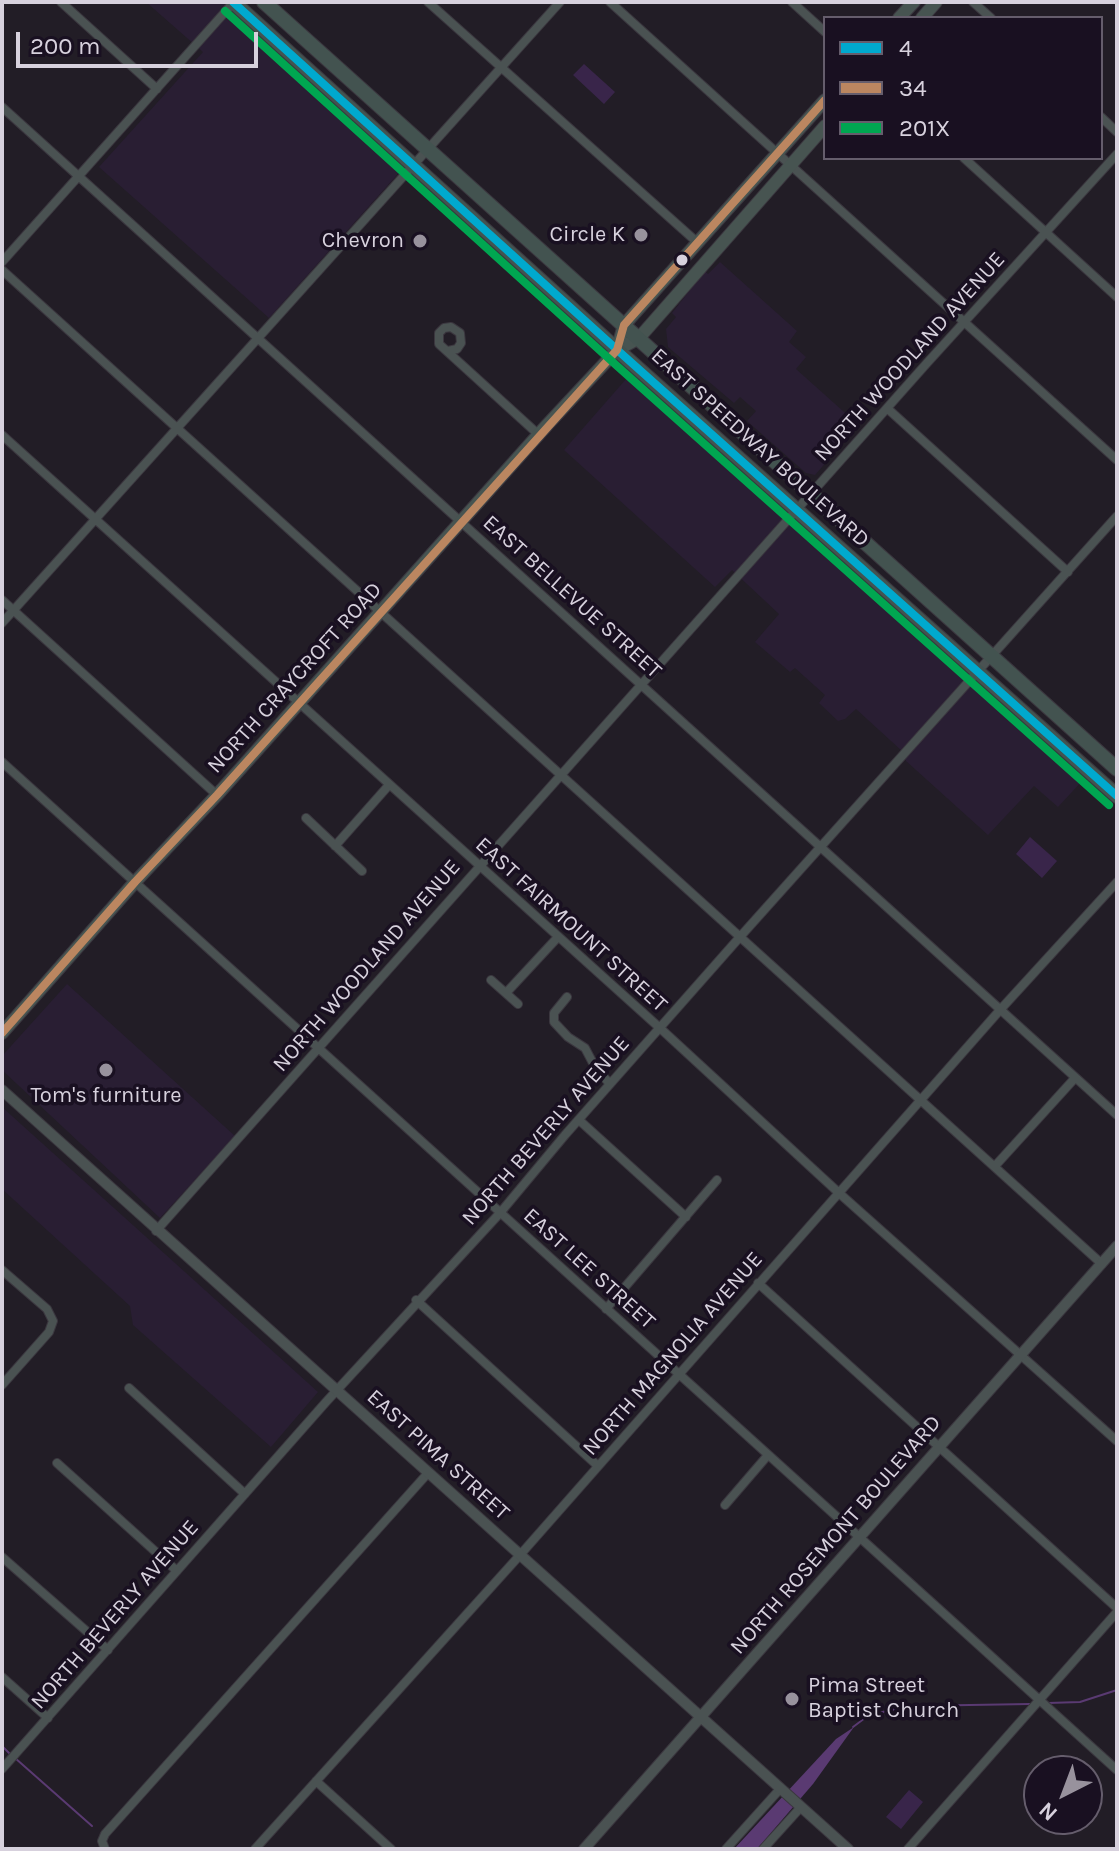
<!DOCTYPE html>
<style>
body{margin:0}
#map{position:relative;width:1119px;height:1851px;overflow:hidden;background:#221d26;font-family:Karla,sans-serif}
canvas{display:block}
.frame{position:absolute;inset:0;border:4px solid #d7d1dd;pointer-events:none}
.legend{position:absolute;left:823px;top:16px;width:280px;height:144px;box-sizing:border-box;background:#191021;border:2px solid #655d6c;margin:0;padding:10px 14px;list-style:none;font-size:24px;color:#d7d1dd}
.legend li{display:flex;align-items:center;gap:16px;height:40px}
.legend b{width:40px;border:2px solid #655d6c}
.north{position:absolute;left:1023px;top:1755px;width:80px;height:80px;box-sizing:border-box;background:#191021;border:2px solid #655d6c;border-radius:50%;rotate:222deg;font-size:22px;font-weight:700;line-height:32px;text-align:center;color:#d7d1dd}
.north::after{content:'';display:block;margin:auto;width:28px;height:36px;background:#98929d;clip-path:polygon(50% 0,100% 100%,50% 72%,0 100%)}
.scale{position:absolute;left:16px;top:32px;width:242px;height:36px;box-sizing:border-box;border:4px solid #d7d1dd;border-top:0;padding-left:10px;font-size:24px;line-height:28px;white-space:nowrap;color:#d7d1dd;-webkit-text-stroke:6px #191021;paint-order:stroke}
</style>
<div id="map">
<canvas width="1119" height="1851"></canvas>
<div class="frame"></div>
<ul class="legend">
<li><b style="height:10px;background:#00a9ce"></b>4</li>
<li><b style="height:10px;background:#bb8660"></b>34</li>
<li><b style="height:10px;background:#00a651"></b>201X</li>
</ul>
<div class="north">N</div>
<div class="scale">200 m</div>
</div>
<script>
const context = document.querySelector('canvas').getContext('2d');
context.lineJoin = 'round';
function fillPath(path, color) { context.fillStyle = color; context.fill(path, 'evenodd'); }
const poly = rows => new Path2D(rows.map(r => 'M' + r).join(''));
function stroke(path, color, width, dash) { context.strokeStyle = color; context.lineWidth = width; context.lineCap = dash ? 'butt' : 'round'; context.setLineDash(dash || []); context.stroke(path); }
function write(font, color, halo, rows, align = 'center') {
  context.font = font + ' Karla,sans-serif'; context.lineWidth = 7; context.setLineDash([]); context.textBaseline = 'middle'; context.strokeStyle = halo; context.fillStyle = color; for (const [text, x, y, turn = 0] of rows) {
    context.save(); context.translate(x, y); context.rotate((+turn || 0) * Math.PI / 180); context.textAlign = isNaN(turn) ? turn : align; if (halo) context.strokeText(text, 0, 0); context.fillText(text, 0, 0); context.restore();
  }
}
const built = poly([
 [146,2,223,2,405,166,269,318,99,167,203,52],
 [720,262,797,331,789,342,806,357,796,369,853,420,851,434,815,475,806,473,747,421,756,411,740,397,734,403,668,347,666,329,676,317,672,313,705,271,708,274],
 [627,378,749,484,753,481,1084,779,1058,807,1034,786,988,835,906,761,902,751,856,709,845,719,838,721,819,703,825,695,795,668,790,672,755,642,779,614,732,570,715,587,564,450],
 [67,984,235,1136,160,1218,2,1070,2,1056],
 [2,1107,318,1392,271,1447,133,1325,130,1306,2,1189]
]);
const green = poly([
 [584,64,615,92,604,104,573,75],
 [1030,837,1057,861,1042,878,1016,854],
 [909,1790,923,1802,901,1829,886,1817]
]);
const water = poly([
 [854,1727,813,1784,757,1849,734,1849,836,1739]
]);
const stream = poly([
 [1048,1703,1080,1702,1117,1690],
 [853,1727,869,1715,910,1706,1030,1704],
 [2,1746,10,1754],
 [15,1758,92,1826]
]);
const minor = poly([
 [61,2,157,89],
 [428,2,698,243],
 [610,2,1117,460],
 [792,2,825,32],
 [973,2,991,18],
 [2,107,1117,1115],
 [1101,117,1117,132],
 [964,158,1117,297],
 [2,262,234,2],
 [2,270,1102,1264],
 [448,351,457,349,461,343,460,333,451,327,444,328,439,333,439,344,539,435],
 [888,409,1068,572],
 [2,435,661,1029,839,1193,1117,1441],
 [2,600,217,795],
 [2,623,560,2],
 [2,762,1117,1770],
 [306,818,362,871],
 [335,846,389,785],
 [491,980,518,1004],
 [506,993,558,937],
 [567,997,554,1013,554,1022,568,1037,585,1048,595,1067,610,1084],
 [579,1120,686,1217],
 [995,1166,1075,1078],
 [156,1231,927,363,1117,154],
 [2,1270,47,1309,53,1321,49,1332,2,1385],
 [758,1283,1117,1608],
 [416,1300,598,1466],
 [606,1309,717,1180],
 [129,1388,245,1494],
 [57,1463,177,1571],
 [725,1505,768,1455],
 [2,1557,108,1650],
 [2,1677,48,1718],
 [2,1769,326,1402,500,1213,565,1135,739,938,1117,516],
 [316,1781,391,1849],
 [105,1849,102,1841,105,1834,428,1473],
 [255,1849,520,1555,1000,1010,1117,882],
 [726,1849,780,1789],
 [763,1849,801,1807],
 [908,1849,1117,1612]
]);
const tertiary = poly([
 [2,1090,848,1849],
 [584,1849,1117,1246]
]);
const secondary = poly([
 [899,18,914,2],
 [922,18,936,2],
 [617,350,624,325,825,100],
 [2,1033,135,882,217,795,547,425,617,350,639,338,825,126]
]);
const primary = poly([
 [233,2,624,356,1117,796],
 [264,2,1117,769]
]);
const bus1 = poly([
 [233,2,624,356,1117,796]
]);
const bus2 = poly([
 [2,1033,135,882,217,795,617,350,624,325,825,100]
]);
const bus3 = poly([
 [225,11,616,365,1109,805]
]);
const markers = [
 [641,235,8,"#98929d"],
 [420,241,8,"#98929d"],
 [682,260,7,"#d7d1dd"],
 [106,1070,8,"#98929d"],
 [792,1699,8,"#98929d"]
];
const poiNames = [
 ["Circle K",625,235],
 ["Chevron",404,241],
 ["Tom's furniture",106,1096,"center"],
 ["Pima Street",808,1686,"left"],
 ["Baptist Church",808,1711,"left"]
];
const streetNames = [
 ["NORTH WOODLAND AVENUE",910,357,-48],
 ["EAST SPEEDWAY BOULEVARD",760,448,42],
 ["EAST BELLEVUE STREET",572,597,42],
 ["NORTH CRAYCROFT ROAD",295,678,-48],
 ["EAST FAIRMOUNT STREET",571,925,42],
 ["NORTH WOODLAND AVENUE",367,966,-49],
 ["NORTH BEVERLY AVENUE",546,1131,-49],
 ["EAST LEE STREET",589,1269,42],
 ["NORTH MAGNOLIA AVENUE",673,1354,-49],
 ["EAST PIMA STREET",438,1455,42],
 ["NORTH ROSEMONT BOULEVARD",836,1535,-49],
 ["NORTH BEVERLY AVENUE",115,1615,-49]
];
fillPath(built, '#291e33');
fillPath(green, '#39254a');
fillPath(water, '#5a3a72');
stroke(stream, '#5a3a72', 2);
stroke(minor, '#3b373f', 10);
stroke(tertiary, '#3b373f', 12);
stroke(secondary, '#3b373f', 14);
stroke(primary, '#3b373f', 16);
stroke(minor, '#4a5252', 8);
stroke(tertiary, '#4a5252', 10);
stroke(secondary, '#475451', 12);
stroke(primary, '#435350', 14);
stroke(bus1, '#00a9ce', 8);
stroke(bus2, '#bb8660', 8);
stroke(bus3, '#00a651', 8);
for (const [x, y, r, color] of markers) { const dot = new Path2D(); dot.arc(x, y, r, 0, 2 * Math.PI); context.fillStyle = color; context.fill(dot); stroke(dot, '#191021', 3); }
write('22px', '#d7d1dd', '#191021', poiNames, 'right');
write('22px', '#d7d1dd', '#191021', streetNames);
</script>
